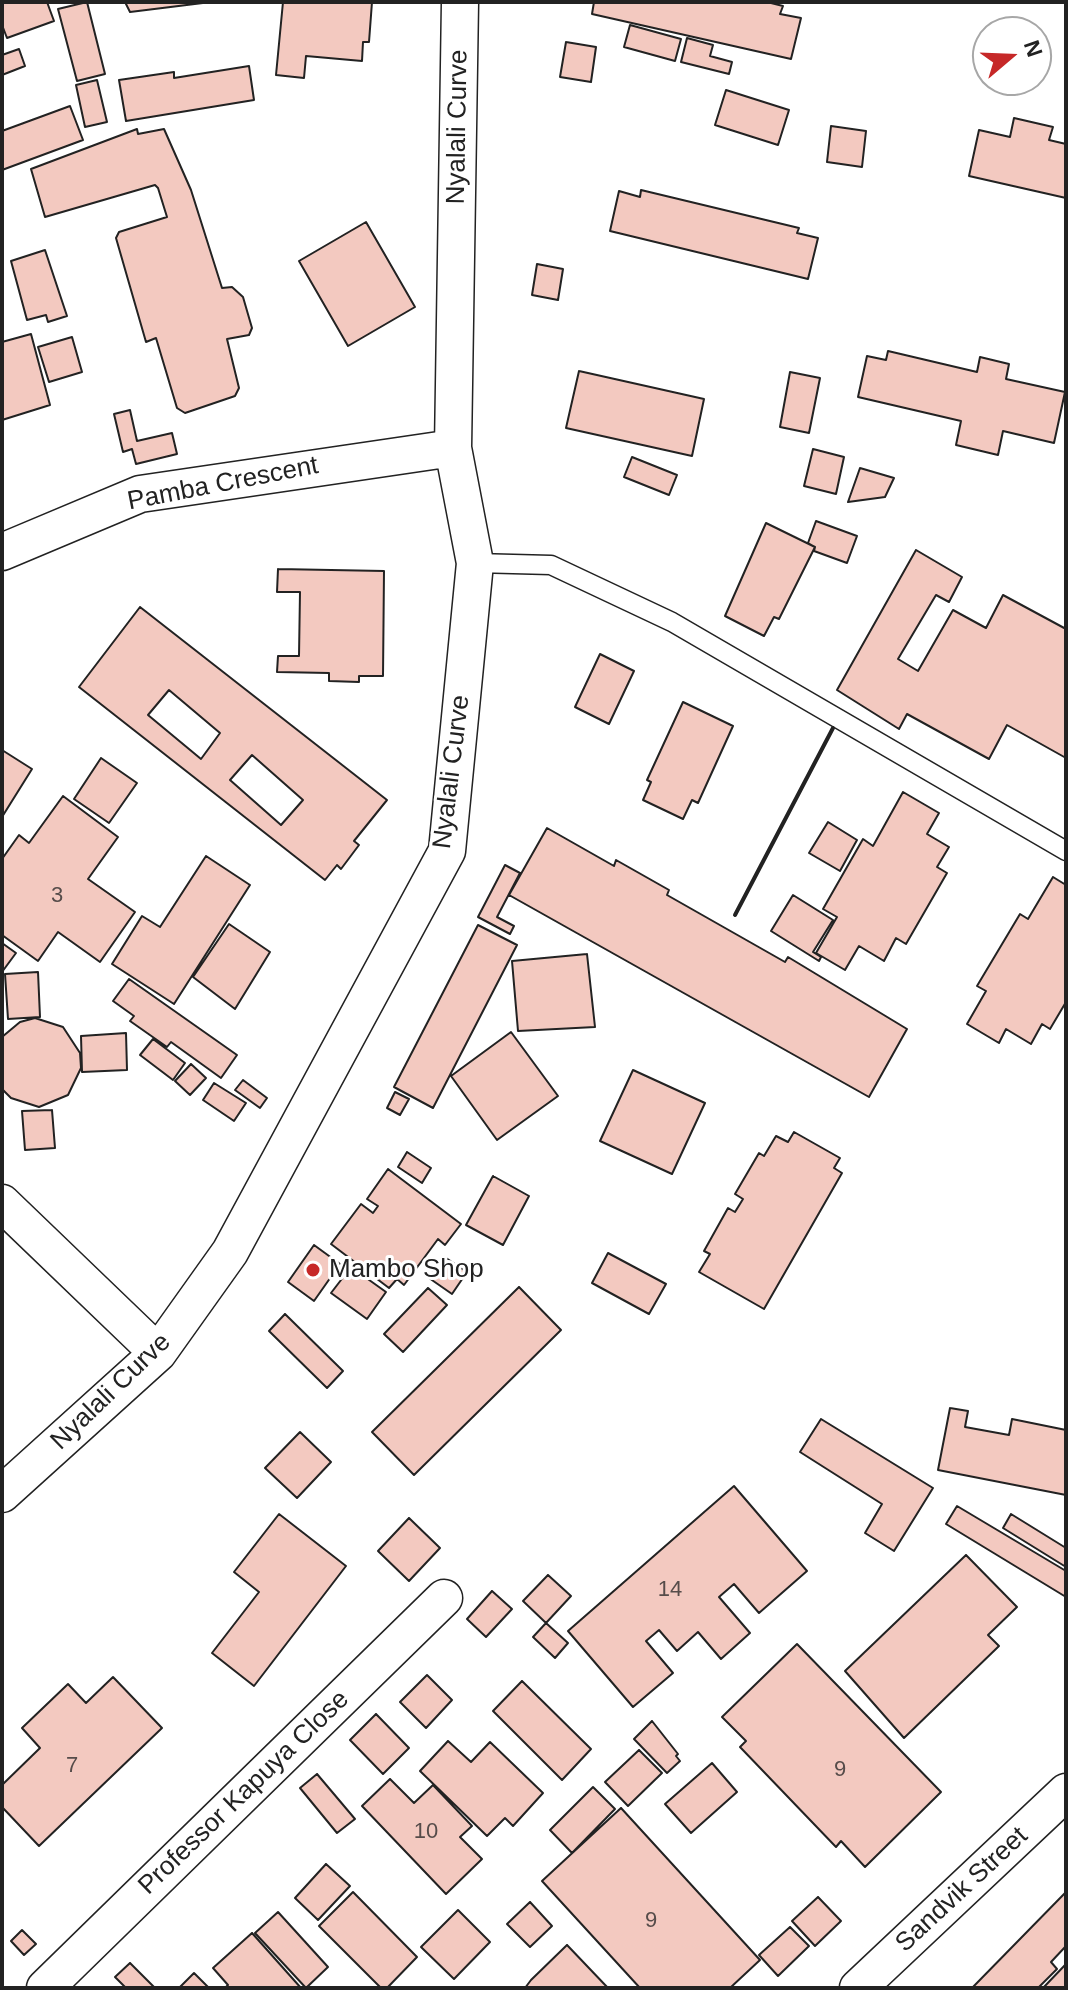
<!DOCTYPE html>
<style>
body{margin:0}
#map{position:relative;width:1068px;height:1990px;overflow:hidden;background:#fff;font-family:Arial,sans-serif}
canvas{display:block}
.frame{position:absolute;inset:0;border:4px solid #222;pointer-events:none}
.north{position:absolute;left:972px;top:16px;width:80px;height:80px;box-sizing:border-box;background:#fff;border:2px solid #a7a7a7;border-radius:50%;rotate:71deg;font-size:22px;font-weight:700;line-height:32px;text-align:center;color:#222}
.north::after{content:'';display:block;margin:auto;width:28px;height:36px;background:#c62828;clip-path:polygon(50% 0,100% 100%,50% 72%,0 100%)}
</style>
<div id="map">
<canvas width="1068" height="1990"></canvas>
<div class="frame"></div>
<div class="north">N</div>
</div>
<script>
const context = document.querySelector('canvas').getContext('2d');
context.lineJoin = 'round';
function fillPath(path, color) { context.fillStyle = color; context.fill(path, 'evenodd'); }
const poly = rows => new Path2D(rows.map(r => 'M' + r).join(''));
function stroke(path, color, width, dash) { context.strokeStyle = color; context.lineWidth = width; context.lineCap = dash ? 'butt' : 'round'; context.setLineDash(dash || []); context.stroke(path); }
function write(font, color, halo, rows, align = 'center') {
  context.font = font + ' Arial,sans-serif'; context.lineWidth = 6; context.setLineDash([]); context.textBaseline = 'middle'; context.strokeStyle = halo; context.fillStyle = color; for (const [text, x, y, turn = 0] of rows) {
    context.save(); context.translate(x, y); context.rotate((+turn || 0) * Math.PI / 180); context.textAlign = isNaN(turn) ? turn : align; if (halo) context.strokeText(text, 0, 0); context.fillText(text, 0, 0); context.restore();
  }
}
const building = poly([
 [2,2,47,2,54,21,7,38,2,25,2,2],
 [87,2,105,74,77,81,58,9,87,2],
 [125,2,211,2,130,12,125,2],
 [283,2,372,2,369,42,363,42,362,61,306,56,304,78,276,75,283,2],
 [594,2,767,2,783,6,780,14,801,18,791,59,592,14,594,2],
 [630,25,681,39,675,61,624,47,630,25],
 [687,38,713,45,710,56,732,62,729,74,681,62,687,38],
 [566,42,596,47,591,82,560,77,566,42],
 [19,49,25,66,2,75,2,55,19,49],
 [249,66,254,100,126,121,119,80,174,72,174,78,249,66],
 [97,80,107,122,85,127,76,85,97,80],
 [726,90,789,110,778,145,715,125,726,90],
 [70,106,83,140,2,170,2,131,70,106],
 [1014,118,1053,127,1049,140,1066,144,1066,198,969,176,979,130,1010,137,1014,118],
 [831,126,866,131,862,167,827,162,831,126],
 [137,129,138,134,164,129,191,190,222,288,232,287,243,297,252,328,249,335,227,339,239,388,235,396,185,413,177,408,156,338,146,342,116,238,119,232,167,217,158,188,155,185,45,217,31,169,137,129],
 [641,190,799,228,797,233,818,238,808,279,610,231,619,191,640,197,641,190],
 [366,222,415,307,348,346,299,261,366,222],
 [45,250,67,316,48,322,46,315,27,320,11,261,45,250],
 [537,264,563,269,558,300,532,295,537,264],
 [31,334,50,405,2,420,2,342,31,334],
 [72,337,82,372,49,382,38,347,72,337],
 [888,351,977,372,980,357,1009,364,1006,379,1065,392,1054,443,1003,431,998,455,956,445,961,421,858,397,867,356,886,360,888,351],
 [579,371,704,399,692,456,566,428,579,371],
 [790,372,820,378,809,433,780,427,790,372],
 [130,410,137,441,172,433,177,454,136,464,132,449,123,452,114,414,130,410],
 [813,449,844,457,836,494,804,486,813,449],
 [632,457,677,475,669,495,624,477,632,457],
 [860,468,894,478,885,497,848,502,860,468],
 [816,521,857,536,847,563,814,551,815,547,808,543,816,521],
 [766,523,815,547,779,619,774,617,764,636,725,616,766,523],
 [916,550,962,577,949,602,936,595,898,659,918,671,953,610,986,628,1003,595,1066,629,1066,758,1007,725,989,759,907,714,899,729,837,690,916,550],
 [278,569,384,571,383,676,359,676,359,682,329,681,329,673,277,672,278,656,299,656,300,592,277,592,278,569],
 [140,607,387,800,354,841,359,845,341,869,337,865,325,880,79,687,140,607],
 [169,690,220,733,201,759,148,715,169,690],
 [252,755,303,800,281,825,230,780,252,755],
 [600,654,634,671,609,724,575,707,600,654],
 [683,702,733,726,698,803,692,800,683,819,643,800,651,782,647,780,683,702],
 [2,750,32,769,2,817,2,750],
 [101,758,137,783,109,823,74,799,101,758],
 [903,792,939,813,927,834,949,847,937,867,947,873,906,944,896,938,884,961,859,946,845,970,816,953,837,917,823,909,863,839,873,846,903,792],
 [63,796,118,837,88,879,135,912,100,962,58,932,38,961,2,935,2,859,19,835,29,843,63,796],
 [828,822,857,840,840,871,809,853,828,822],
 [547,828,614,866,616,860,669,890,667,895,785,962,788,957,907,1029,869,1097,509,895,547,828],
 [206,856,250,885,174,1004,112,964,142,916,160,927,206,856],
 [505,865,520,873,497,917,514,926,510,934,478,917,505,865],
 [1053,877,1066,885,1066,1002,1050,1029,1042,1024,1031,1044,1006,1029,999,1043,967,1024,986,991,977,986,1020,914,1028,919,1053,877],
 [793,895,833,920,813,952,821,957,819,961,771,931,793,895],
 [229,924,270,952,235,1009,193,977,229,924],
 [478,925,517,945,433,1108,394,1087,478,925],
 [2,943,16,953,2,972,2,943],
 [587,954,595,1027,518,1031,512,961,587,954],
 [38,972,40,1017,8,1019,5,974,38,972],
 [129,979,237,1055,221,1078,171,1042,167,1047,130,1021,134,1016,113,1001,129,979],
 [35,1018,63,1027,80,1053,81,1068,68,1095,39,1107,11,1098,2,1089,2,1037,20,1022,35,1018],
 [511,1032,558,1096,497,1140,451,1076,511,1032],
 [126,1033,127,1070,82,1072,81,1036,126,1033],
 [153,1039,185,1063,173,1080,140,1055,153,1039],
 [191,1064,206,1078,190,1095,175,1081,191,1064],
 [633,1070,705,1103,672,1174,600,1141,633,1070],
 [243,1080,267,1098,260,1108,235,1090,243,1080],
 [214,1083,246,1103,234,1121,203,1100,214,1083],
 [395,1092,409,1099,400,1115,387,1108,395,1092],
 [52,1110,55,1148,25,1150,22,1111,52,1110],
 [794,1132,840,1158,834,1168,842,1173,764,1309,699,1272,710,1254,704,1251,728,1208,735,1212,743,1199,735,1194,759,1153,764,1156,776,1136,788,1142,794,1132],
 [407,1152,431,1168,422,1183,398,1167,407,1152],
 [388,1169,461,1224,445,1245,438,1239,404,1285,397,1279,389,1288,331,1244,361,1204,373,1213,378,1206,367,1199,388,1169],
 [493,1176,529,1196,503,1245,466,1225,493,1176],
 [314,1245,340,1264,314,1301,288,1282,314,1245],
 [608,1253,666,1284,649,1314,592,1283,608,1253],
 [443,1256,467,1272,452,1294,429,1278,443,1256],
 [351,1267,386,1292,367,1319,331,1293,351,1267],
 [519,1287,561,1330,414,1475,372,1432,519,1287],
 [428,1288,447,1305,403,1352,384,1334,428,1288],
 [285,1314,343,1371,327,1388,269,1331,285,1314],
 [950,1408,968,1411,965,1427,1009,1435,1012,1419,1066,1430,1066,1495,938,1470,950,1408],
 [821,1419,933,1488,894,1551,865,1533,882,1504,800,1452,821,1419],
 [300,1432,331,1462,297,1498,265,1468,300,1432],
 [734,1486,807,1571,759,1613,734,1584,719,1597,750,1633,721,1659,698,1632,677,1651,659,1630,646,1641,673,1673,633,1707,568,1631,734,1486],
 [957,1506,1066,1571,1066,1597,946,1524,957,1506],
 [279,1514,346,1566,254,1686,212,1653,259,1592,234,1572,279,1514],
 [1011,1514,1066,1548,1066,1567,1003,1528,1011,1514],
 [409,1518,440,1548,409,1581,378,1551,409,1518],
 [966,1555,1017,1607,988,1635,999,1646,904,1738,845,1671,966,1555],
 [548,1575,571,1596,546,1623,523,1601,548,1575],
 [492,1591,512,1609,486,1637,467,1619,492,1591],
 [546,1623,568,1643,555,1658,533,1637,546,1623],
 [797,1644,941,1792,865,1867,841,1841,836,1847,740,1747,746,1741,722,1717,797,1644],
 [427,1675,452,1700,426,1728,400,1702,427,1675],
 [113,1677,162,1728,39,1846,2,1807,2,1785,40,1748,22,1728,68,1684,86,1703,113,1677],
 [522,1681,591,1749,562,1780,493,1711,522,1681],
 [376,1714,409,1748,383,1774,350,1740,376,1714],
 [652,1721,678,1754,676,1756,680,1761,667,1773,634,1739,652,1721],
 [448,1741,471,1762,490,1742,543,1793,513,1826,505,1818,487,1836,420,1771,448,1741],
 [639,1750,662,1773,628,1806,605,1782,639,1750],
 [712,1763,737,1792,691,1833,665,1804,712,1763],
 [317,1774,355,1819,337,1833,300,1788,317,1774],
 [390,1779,414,1803,433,1785,472,1826,460,1837,482,1859,446,1894,362,1806,390,1779],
 [593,1787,615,1809,572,1853,550,1830,593,1787],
 [621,1808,760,1960,730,1988,640,1988,542,1881,621,1808],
 [326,1864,350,1886,318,1920,295,1898,326,1864],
 [353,1892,417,1957,387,1988,381,1988,319,1926,353,1892],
 [1066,1892,1066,1946,1051,1962,1057,1969,1038,1988,972,1988,1066,1892],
 [818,1897,841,1921,815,1946,792,1921,818,1897],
 [530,1902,552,1926,530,1947,507,1924,530,1902],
 [458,1910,490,1942,454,1979,421,1947,458,1910],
 [278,1912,328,1967,306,1988,255,1933,278,1912],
 [790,1927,809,1946,778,1976,759,1955,790,1927],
 [22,1930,36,1944,24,1955,11,1941,22,1930],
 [252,1933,301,1988,225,1988,228,1985,213,1968,252,1933],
 [567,1945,608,1988,525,1988,531,1980,567,1945],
 [130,1963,155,1988,126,1988,115,1977,130,1963],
 [1066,1964,1066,1988,1043,1988,1066,1964],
 [194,1973,209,1988,179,1988,194,1973]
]);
const service = poly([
 [475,563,551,565,672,622,1066,851]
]);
const minor = poly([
 [2,552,140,494,453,448],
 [2,1203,158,1353],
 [2,1494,158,1353,230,1252,447,851,475,563,453,448,460,2],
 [45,1988,444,1598],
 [858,1988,1066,1792]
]);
const wall = poly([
 [735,915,833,728]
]);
const markers = [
 [313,1270,8,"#c62828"]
];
const numberNames = [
 ["3",57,896],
 ["14",670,1590],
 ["7",72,1766],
 ["9",840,1770],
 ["10",426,1832],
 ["9",651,1921]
];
const streetNames = [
 ["Nyalali Curve",458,127,-89],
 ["Pamba Crescent",223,484,-11],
 ["Nyalali Curve",452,772,-83],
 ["Nyalali Curve",111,1392,-44],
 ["Professor Kapuya Close",244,1793,-44],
 ["Sandvik Street",962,1890,-43]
];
const poiNames = [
 ["Mambo Shop",329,1270]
];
fillPath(building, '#f3c9c0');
stroke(building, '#222', 2);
stroke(service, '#222', 21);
stroke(minor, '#222', 39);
stroke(service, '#fff', 18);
stroke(minor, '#fff', 36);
stroke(wall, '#222', 4);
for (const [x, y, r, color] of markers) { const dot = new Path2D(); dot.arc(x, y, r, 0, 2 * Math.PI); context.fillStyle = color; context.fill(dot); stroke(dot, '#fff', 3); }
write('22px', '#564c4a', null, numberNames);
write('26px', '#222', '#fff', streetNames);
write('26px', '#222', '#fff', poiNames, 'left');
</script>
